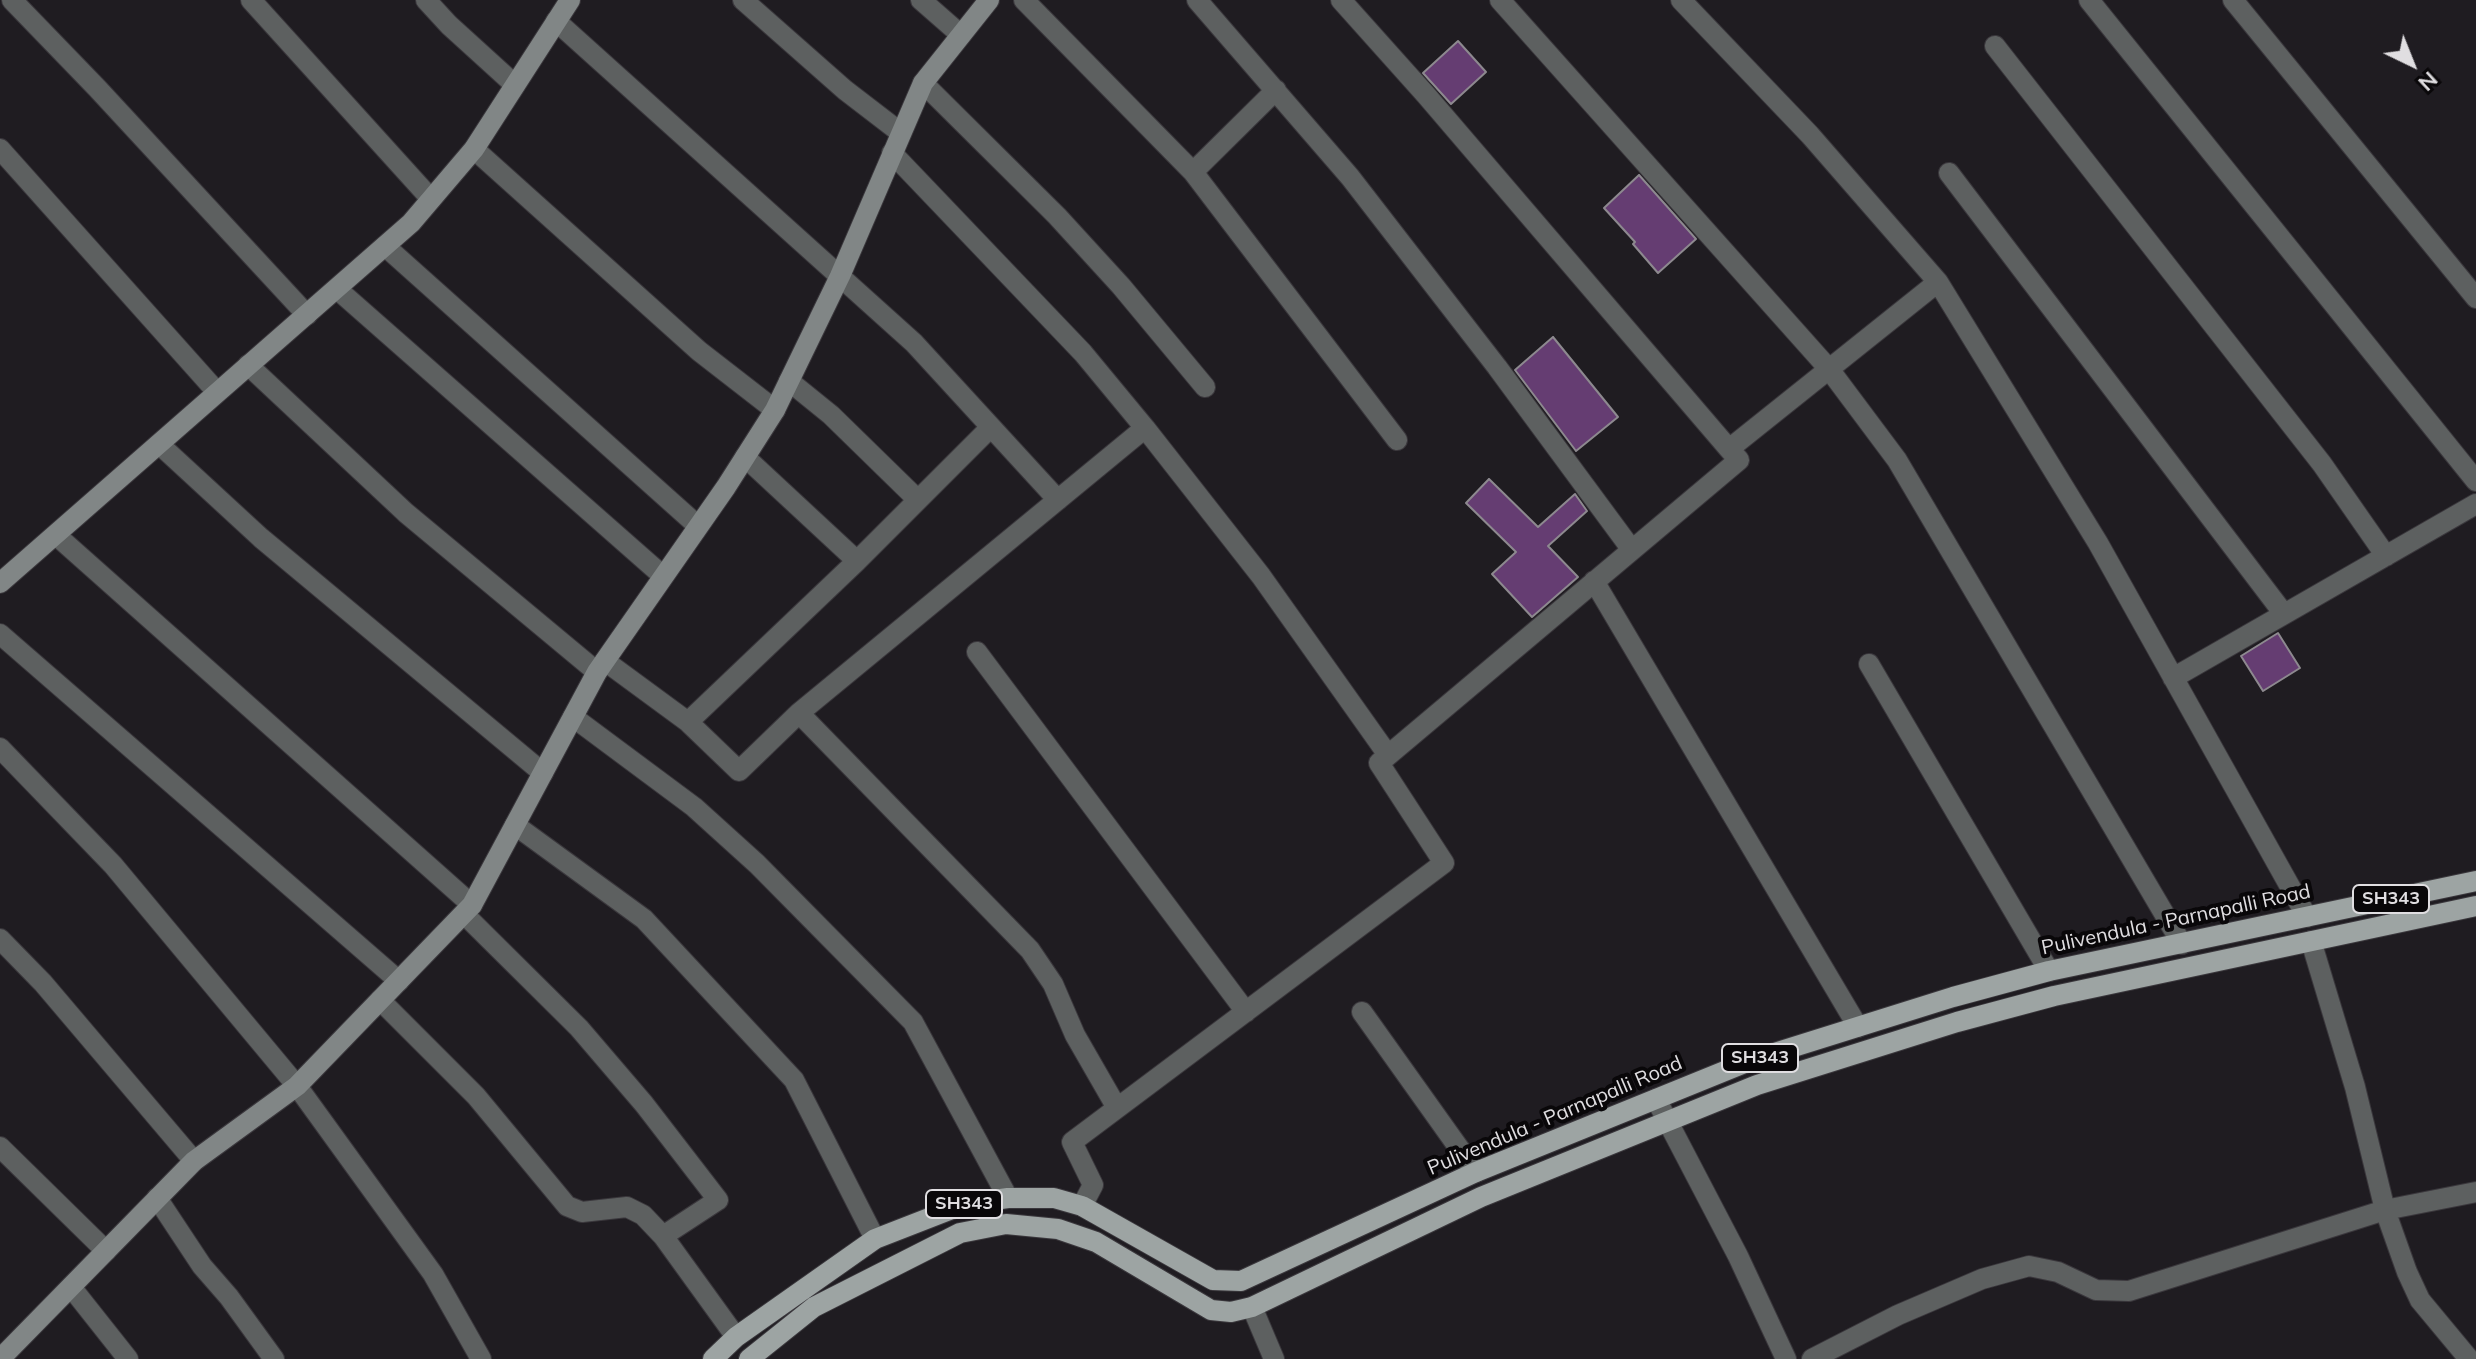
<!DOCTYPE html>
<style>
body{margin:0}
#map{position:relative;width:2476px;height:1359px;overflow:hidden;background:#1f1c21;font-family:Mulish,sans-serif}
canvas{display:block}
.north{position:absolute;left:2372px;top:24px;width:80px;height:80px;-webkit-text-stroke:6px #090709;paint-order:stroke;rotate:137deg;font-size:22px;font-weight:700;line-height:32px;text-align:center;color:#e0dee1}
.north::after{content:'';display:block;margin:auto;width:28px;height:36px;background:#e0dee1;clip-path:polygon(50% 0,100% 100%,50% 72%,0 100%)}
</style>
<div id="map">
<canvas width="2476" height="1359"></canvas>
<div class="north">N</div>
</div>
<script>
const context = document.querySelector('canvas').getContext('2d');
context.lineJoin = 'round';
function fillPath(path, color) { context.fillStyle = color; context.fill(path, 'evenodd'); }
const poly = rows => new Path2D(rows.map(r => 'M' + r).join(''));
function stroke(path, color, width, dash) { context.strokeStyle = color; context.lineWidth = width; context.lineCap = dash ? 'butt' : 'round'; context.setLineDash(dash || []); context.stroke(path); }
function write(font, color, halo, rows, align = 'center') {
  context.font = font + ' Mulish,sans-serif'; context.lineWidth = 8; context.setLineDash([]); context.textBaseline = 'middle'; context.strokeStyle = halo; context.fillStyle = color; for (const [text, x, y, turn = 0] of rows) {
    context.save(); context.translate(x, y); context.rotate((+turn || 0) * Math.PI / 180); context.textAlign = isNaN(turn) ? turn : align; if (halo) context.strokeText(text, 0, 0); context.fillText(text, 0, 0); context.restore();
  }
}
const building = poly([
 [1458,41,1486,72,1451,104,1423,73,1458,41],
 [1639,175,1696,239,1658,273,1633,244,1635,242,1604,208,1639,175],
 [1553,337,1618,417,1576,451,1515,370,1553,337],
 [1489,479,1538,527,1575,494,1587,511,1548,546,1578,577,1532,617,1492,574,1516,552,1466,503,1489,479],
 [2278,633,2300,668,2263,691,2241,656,2278,633]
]);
const street = poly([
 [12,0,97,88,307,315],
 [251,0,431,199],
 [426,0,449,25,515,85],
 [743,0,845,90,901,133],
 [921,0,961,35],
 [1024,0,1193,172,1397,440],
 [1197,0,1350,177,1497,367,1632,550],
 [1341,0,1426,95,1729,449],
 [1500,0,1829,369,1897,460,2182,944],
 [1681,0,1810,135,1938,282,2098,543,2307,917],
 [2089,0,2476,481],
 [2233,0,2476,298],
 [556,21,914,343,1058,500],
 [1995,46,2322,464,2386,556],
 [923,83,1057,216,1121,286,1205,387],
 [0,149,217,392],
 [474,149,699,351,775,410],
 [892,153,1083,353,1145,428,1261,576,1388,755],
 [1193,172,1276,90],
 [1949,173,2284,614],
 [385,246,698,526],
 [337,289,663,576],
 [248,365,406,513,597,672],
 [789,381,831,415,917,499],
 [159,444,261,538,543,773],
 [745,457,857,561],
 [56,535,472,905],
 [1594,581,1858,1027],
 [0,634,399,981],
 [977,652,1246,1012],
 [605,661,688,722,739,771,799,713,1145,428],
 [1869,664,2049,971],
 [2173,678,2476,504],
 [799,713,1030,950,1053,984,1075,1035,1117,1108],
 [573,717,694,807,757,864,913,1022,1008,1198],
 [688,722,857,561,990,428],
 [0,748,113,865,297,1086,433,1274,481,1359],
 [515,825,644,919,794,1080,875,1239],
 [464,914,579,1028,644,1104,718,1200,663,1236],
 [0,939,43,983,194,1161],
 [2311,941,2355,1087,2385,1210,2407,1272,2420,1300,2469,1359],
 [380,1000,476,1096,567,1206,582,1212,627,1207,643,1215,663,1236,736,1337],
 [1362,1012,1476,1172],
 [1656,1099,1738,1256,1786,1359],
 [0,1147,106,1251],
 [157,1198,202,1266,229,1297,274,1359],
 [1082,1206,1093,1185,1072,1142,1444,863,1379,763,1739,460,1729,449,1938,282],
 [71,1287,128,1359],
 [1252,1307,1274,1359],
 [1812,1359,1898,1315,1982,1279,2029,1266,2058,1272,2096,1290,2129,1291,2385,1210,2476,1192]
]);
const secondary = poly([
 [0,583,411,223,474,149,570,0],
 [0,1359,194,1161,297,1086,472,905,597,672,726,487,775,410,840,276,923,83,989,0]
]);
const primary = poly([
 [713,1359,736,1337,875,1239,965,1204,1008,1198,1054,1198,1082,1206,1213,1280,1241,1281,1476,1172,1752,1060,1953,997,2049,971,2476,881],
 [749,1359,814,1307,960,1233,1006,1224,1058,1229,1096,1242,1211,1310,1231,1312,1252,1307,1481,1197,1757,1085,1957,1022,2054,996,2476,906]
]);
const shields = [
 [2391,899,76],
 [1760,1058,76],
 [964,1204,76]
];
const shieldNames = [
 ["SH343",2391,899],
 ["SH343",1760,1058],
 ["SH343",964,1204]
];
const streetNames = [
 ["Pulivendula - Parnapalli Road",2176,920,-12],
 ["Pulivendula - Parnapalli Road",1555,1116,-23]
];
fillPath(building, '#653d72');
stroke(building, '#8d898f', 2);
stroke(street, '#3a373c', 22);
stroke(secondary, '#3a373c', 22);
stroke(primary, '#3a373c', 22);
stroke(street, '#5d6060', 20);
stroke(secondary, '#818686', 20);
stroke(primary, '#9da4a3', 20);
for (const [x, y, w] of shields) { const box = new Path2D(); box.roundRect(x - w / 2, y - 14, w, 28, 6); context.fillStyle = '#090709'; context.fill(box); stroke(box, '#e0dee1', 2); }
write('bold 18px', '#e0dee1', null, shieldNames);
write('20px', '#e0dee1', '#090709', streetNames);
</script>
